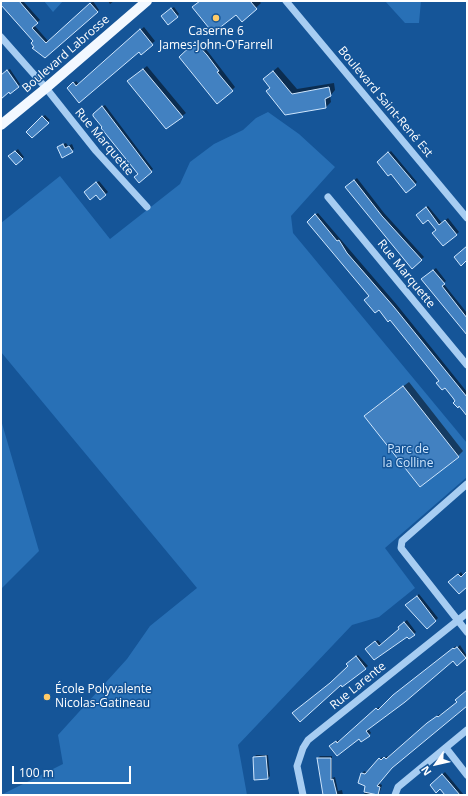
<!DOCTYPE html>
<meta charset="utf-8">
<style>
body{margin:0}
#map{position:relative;width:468px;height:796px;overflow:hidden;background:#155598;font-family:"Open Sans",sans-serif}
canvas{display:block}
.frame{position:absolute;inset:0;border:2px solid #fff;pointer-events:none}
.north{position:absolute;left:416px;top:744px;width:40px;height:40px;-webkit-text-stroke:3px #155598;paint-order:stroke;rotate:236deg;font-size:11px;font-weight:700;line-height:16px;text-align:center;color:#fff}
.north::after{content:'';display:block;margin:auto;width:14px;height:18px;background:#fff;clip-path:polygon(50% 0,100% 100%,50% 72%,0 100%)}
.scale{position:absolute;left:12px;top:766px;width:119px;height:18px;box-sizing:border-box;border:2px solid #fff;border-top:0;padding-left:5px;font-size:12px;line-height:14px;white-space:nowrap;color:#fff;-webkit-text-stroke:3px #155598;paint-order:stroke}
</style>
<div id="map">
<canvas width="468" height="796"></canvas>
<div class="frame"></div>
<div class="north">N</div>
<div class="scale">100 m</div>
</div>
<script>
const context = document.querySelector('canvas').getContext('2d');
context.lineJoin = 'round';
function fillPath(path, color) { context.fillStyle = color; context.fill(path, 'evenodd'); }
const poly = rows => new Path2D(rows.map(r => 'M' + r).join(''));
function stroke(path, color, width, dash) { context.strokeStyle = color; context.lineWidth = width; context.lineCap = dash ? 'butt' : 'round'; context.setLineDash(dash || []); context.stroke(path); }
function write(font, color, halo, rows, align = 'center') {
  context.font = font + ' "Open Sans",sans-serif'; context.lineWidth = 3; context.setLineDash([]); context.textBaseline = 'middle'; context.strokeStyle = halo; context.fillStyle = color; for (const [text, x, y, turn = 0] of rows) {
    context.save(); context.translate(x, y); context.rotate((+turn || 0) * Math.PI / 180); context.textAlign = isNaN(turn) ? turn : align; if (halo) context.strokeText(text, 0, 0); context.fillText(text, 0, 0); context.restore();
  }
}
const green = poly([
 [44,1,63,1,53,12],
 [385,1,421,1,419,23,405,23],
 [268,112,299,134,335,167,291,216,293,233,467,443,467,477,385,548,415,588,379,617,352,625,238,745,247,795,1,795,63,764,58,735,127,659,150,626,197,588,1,352,1,223,60,176,110,239,180,184,190,162,214,144,243,130,256,118],
 [1,420,39,551,1,589]
]);
const shadow = poly([
 [1,1,23,1,40,20,34,25,49,42,93,1,99,10,45,57,35,47,35,41],
 [108,1,114,1,110,4],
 [200,1,259,1,261,3,242,21,236,14,193,7],
 [174,7,179,14,177,16,165,14],
 [144,27,155,41,141,53,139,50,79,101,71,85,76,81,79,84],
 [199,40,235,87,232,90,181,57],
 [147,66,186,113,166,128,132,78],
 [278,67,297,89,334,83,335,90,330,96,331,102,326,107,286,113,271,87,264,79],
 [10,69,20,84,19,86,8,70],
 [105,105,153,169,151,171,104,127,96,112],
 [45,115,50,120,32,137,27,132],
 [66,143,68,146,72,144,74,149,63,156,61,145],
 [18,149,24,157,16,164,10,156],
 [391,151,417,182,415,184,380,160],
 [357,178,384,213,424,257,412,267,346,187],
 [99,181,108,192,100,199,96,194,87,190],
 [428,206,442,223,448,218,459,232,443,245,437,230,428,219,419,213],
 [318,213,397,305,467,392,467,414,310,219],
 [436,268,446,281,443,283,467,313,467,333,425,277],
 [409,382,463,451,458,456,370,411],
 [461,572,463,575,467,572,467,587,452,580],
 [419,594,438,618,435,621,409,603],
 [407,620,416,632,409,638,407,636,375,659,369,646,378,640,382,645,401,629,401,625],
 [460,645,467,656,457,664,453,660,368,728,371,733,369,735,333,744,338,740,339,741,379,707,380,709,397,693,456,646,457,648],
 [358,655,368,666,331,693,300,721,333,681,349,666,350,662],
 [467,691,467,706,393,766,378,783,382,785,379,795,364,795,366,786,362,774,364,771,368,773,382,757,384,759,387,756,388,757,431,721,440,714,441,716,458,702],
 [256,755,268,755,270,776,268,778,255,779,254,758],
 [320,756,332,756,332,778,335,777,338,791,342,790,343,795,325,795,322,777,320,777,318,758],
 [445,772,464,795,446,795,440,788,431,785]
]);
const building = poly([
 [1,1,19,1,38,23,32,28,46,43,90,3,98,12,45,58,32,48,34,47,31,43,33,41,1,5,1,1],
 [200,1,250,1,257,9,242,22,236,15,213,33,192,7,200,1],
 [171,8,178,17,168,25,161,16,171,8],
 [140,29,153,45,141,55,139,52,79,103,67,88,73,82,76,86,140,29],
 [195,42,207,55,219,71,217,72,233,91,217,104,179,57,195,42],
 [143,69,183,117,166,129,127,81,143,69],
 [7,70,19,87,10,94,9,92,1,99,1,75,7,70],
 [273,71,292,94,329,87,331,96,325,99,326,108,285,115,266,91,270,88,263,79,273,71],
 [102,106,152,172,139,183,134,177,138,174,101,128,102,127,93,116,93,114,102,106],
 [42,116,49,123,32,138,26,132,42,116],
 [63,144,65,148,69,146,73,152,62,158,57,147,63,144],
 [15,151,23,159,16,165,8,156,15,151],
 [388,152,416,185,406,193,391,174,388,176,377,162,388,152],
 [354,180,382,216,422,260,412,269,345,187,354,180],
 [96,182,106,195,100,200,96,195,90,200,84,192,96,182],
 [426,207,439,225,445,220,457,235,443,246,432,233,436,230,428,220,423,224,416,215,426,207],
 [315,214,337,241,339,240,347,253,394,307,467,397,467,416,459,406,458,408,453,403,455,401,453,398,445,388,442,390,436,383,439,381,390,320,388,322,379,310,375,313,364,300,369,296,307,222,315,214],
 [467,246,467,260,461,266,454,257,467,246],
 [433,270,445,284,442,286,467,318,467,335,421,279,433,270],
 [403,386,459,457,420,487,364,416,403,386],
 [467,571,467,587,459,594,448,582,458,574,461,577,467,571],
 [417,596,436,621,427,629,405,605,417,596],
 [404,622,415,635,409,639,407,637,374,660,365,649,375,641,379,646,399,629,398,627,404,622],
 [457,647,466,658,457,666,453,661,405,702,366,731,370,736,361,742,359,739,337,756,329,746,336,741,337,743,376,708,378,710,393,695,453,648,454,649,457,647],
 [356,656,366,669,342,687,341,685,300,722,292,713,330,683,348,666,346,664,356,656],
 [467,690,467,706,392,768,377,786,380,787,378,795,364,792,365,786,358,783,361,773,365,774,379,758,381,760,384,757,386,759,427,723,437,716,438,717,457,702,455,700,467,690],
 [266,756,268,779,254,780,253,757,266,756],
 [317,758,331,758,331,780,333,779,337,795,323,795,317,758],
 [442,774,449,782,460,795,445,795,440,789,436,793,430,785,442,774]
]);
const minor = poly([
 [286,1,467,218],
 [1,37,46,88,96,151,147,207],
 [328,197,467,365],
 [467,484,402,541,401,548,467,632],
 [446,748,467,775],
 [303,795,297,766,303,748,308,740,467,613],
 [395,795,398,787,467,730]
]);
const major = poly([
 [1,125,46,88,147,1]
]);
const markers = [
 [216,18,4,"#ffcb68"],
 [47,697,4,"#ffcb68"]
];
const poiNames = [
 ["Caserne 6",216,32],
 ["James-John-O'Farrell",216,46],
 ["École Polyvalente",55,690,"left"],
 ["Nicolas-Gatineau",55,704,"left"]
];
const streetNames = [
 ["Boulevard Labrosse",66,54,-41],
 ["Boulevard Saint-René Est",385,102,50],
 ["Rue Marquette",104,142,50],
 ["Rue Marquette",406,274,51],
 ["Rue Larente",358,686,-39]
];
const parkNames = [
 ["Parc de",408,450],
 ["la Colline",408,464]
];
fillPath(green, '#2870b6');
fillPath(shadow, '#0007');
fillPath(building, '#4281c1');
stroke(building, '#cfe6fd', 1);
stroke(minor, '#a7cdf2', 7);
stroke(major, '#f2f8ff', 10);
for (const [x, y, r, color] of markers) { const dot = new Path2D(); dot.arc(x, y, r, 0, 2 * Math.PI); context.fillStyle = color; context.fill(dot); stroke(dot, '#155598', 1.5); }
write('12px', '#fff', '#155598', poiNames);
write('12px', '#fff', '#155598', streetNames);
write('12px', '#cfe6fd', '#155598', parkNames);
</script>
